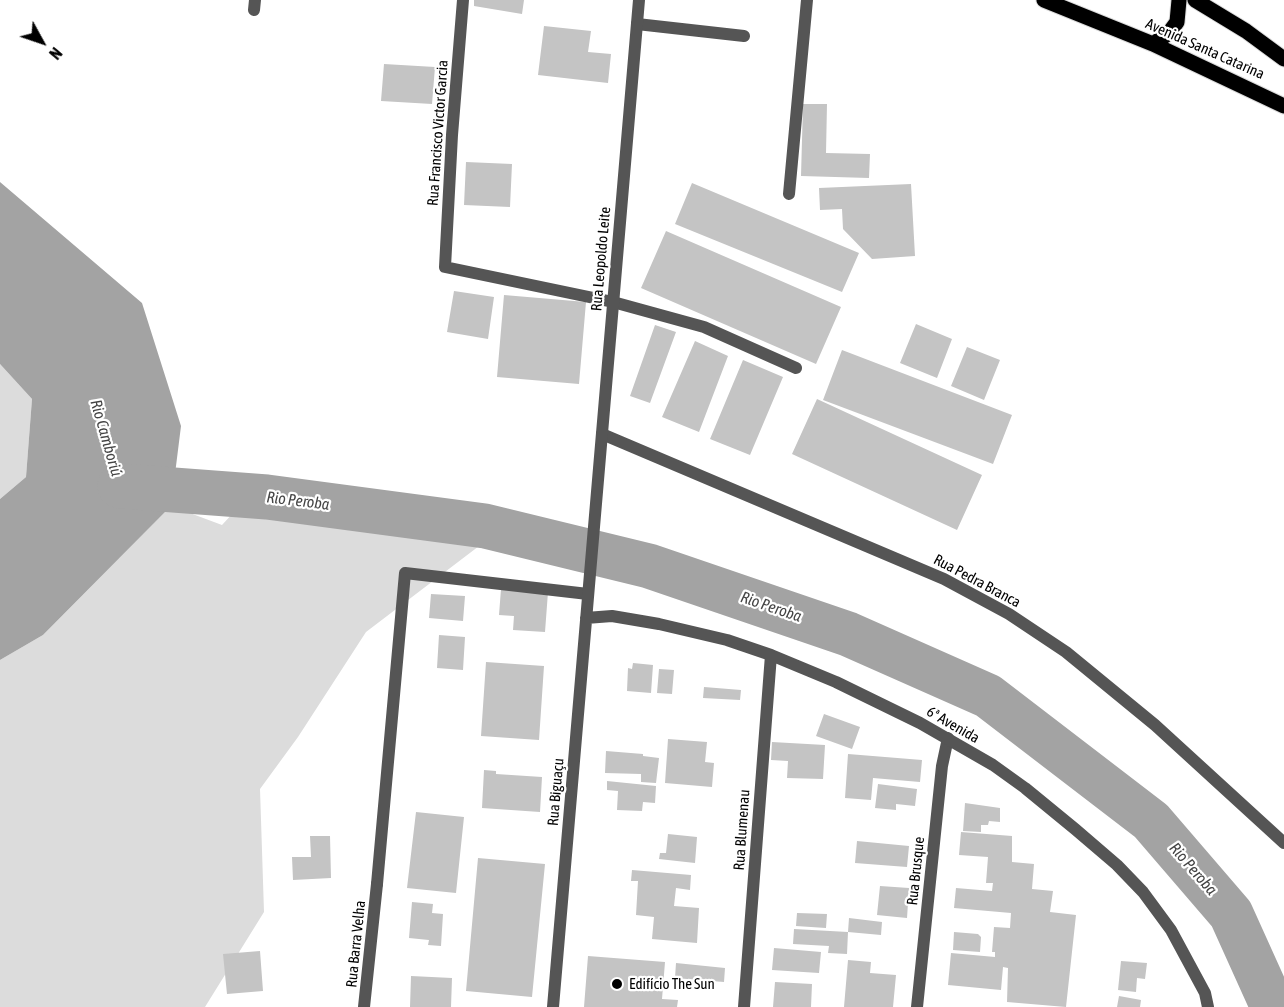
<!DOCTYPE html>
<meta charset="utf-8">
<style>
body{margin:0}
#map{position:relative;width:1284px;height:1007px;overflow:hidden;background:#fff;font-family:"Asap Condensed",sans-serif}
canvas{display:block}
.north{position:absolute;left:12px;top:12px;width:60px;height:60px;-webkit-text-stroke:4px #fff;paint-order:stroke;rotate:130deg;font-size:16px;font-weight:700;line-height:24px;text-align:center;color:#000}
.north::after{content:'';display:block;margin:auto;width:21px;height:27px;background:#000;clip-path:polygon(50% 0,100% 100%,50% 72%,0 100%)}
</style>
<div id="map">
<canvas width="1284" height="1007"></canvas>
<div class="north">N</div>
</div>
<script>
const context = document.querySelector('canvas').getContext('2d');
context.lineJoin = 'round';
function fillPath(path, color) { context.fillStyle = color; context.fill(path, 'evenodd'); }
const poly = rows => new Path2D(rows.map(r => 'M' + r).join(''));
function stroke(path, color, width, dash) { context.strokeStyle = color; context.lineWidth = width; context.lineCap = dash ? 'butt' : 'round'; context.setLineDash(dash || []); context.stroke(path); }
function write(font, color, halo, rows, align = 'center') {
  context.font = font + ' "Asap Condensed",sans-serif'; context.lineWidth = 4.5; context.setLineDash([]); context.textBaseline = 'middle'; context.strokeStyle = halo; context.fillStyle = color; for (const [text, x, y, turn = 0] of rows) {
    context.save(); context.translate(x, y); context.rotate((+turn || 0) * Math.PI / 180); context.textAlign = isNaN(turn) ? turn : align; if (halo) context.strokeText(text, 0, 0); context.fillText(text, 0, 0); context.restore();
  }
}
const green = poly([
 [0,364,32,399,26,477,0,499],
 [246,499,483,543,366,632,298,737,260,789,264,912,205,1007,0,1007,0,660,43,635,171,506,222,525]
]);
const water = poly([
 [0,182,142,303,181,426,171,506,43,635,0,660,0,499,26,477,32,399,0,364]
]);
const river = poly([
 [120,486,267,497,485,526,649,566,848,634,988,696,1151,821,1231,914,1273,1007]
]);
const building = poly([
 [474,0,524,0,522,14,474,6],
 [544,26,591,31,588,52,611,54,608,83,538,75],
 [384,64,435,67,432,104,381,101],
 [803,104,827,104,826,153,870,154,869,178,801,176],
 [466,162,512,164,510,207,464,205],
 [692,183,859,253,842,292,675,224],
 [911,184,915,256,872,259,843,229,842,209,820,210,819,188],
 [666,231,841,307,816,364,641,288],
 [454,291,494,297,488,339,447,332],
 [504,295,586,302,579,384,497,377],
 [916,324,952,339,937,378,900,363],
 [655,325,676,332,650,403,630,396],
 [695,341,728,356,699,432,662,417],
 [967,347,1000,360,984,400,951,386],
 [842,350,1012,415,993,464,823,400],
 [743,360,783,377,750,455,710,439],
 [817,399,982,475,957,530,792,454],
 [501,589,548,592,545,632,513,630,514,616,499,615],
 [431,594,465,596,463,621,429,618],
 [439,635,465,637,463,670,437,668],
 [486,662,544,666,539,740,481,736],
 [633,663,653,665,651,693,627,691,628,668,632,669],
 [659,669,674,670,672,694,657,693],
 [704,687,741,690,740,700,703,698],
 [824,714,860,727,852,749,816,736],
 [668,739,707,742,705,762,714,763,712,787,665,783],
 [772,742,825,745,823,779,787,778,788,761,771,760],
 [606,751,643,754,643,756,659,758,656,783,641,782,641,774,605,773],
 [848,754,922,760,920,782,873,778,871,800,845,798],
 [484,770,496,771,496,774,542,777,540,812,482,808],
 [607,781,656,786,655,803,643,802,642,811,617,810,618,791,607,790],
 [878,784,917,789,915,806,896,804,896,810,875,808],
 [965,803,1000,808,1000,822,989,821,988,825,981,825,981,832,963,831],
 [416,812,464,817,456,893,407,888],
 [961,832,1012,836,1012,862,1034,864,1032,889,1053,891,1050,912,1076,915,1066,1007,1007,1002,1008,968,1003,967,1001,990,948,985,951,953,995,957,995,952,992,952,994,927,1010,928,1011,913,954,908,956,888,992,891,993,883,986,883,988,857,959,855],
 [668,834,697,837,695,863,659,859,660,853,666,853],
 [310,836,330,836,331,878,293,880,292,857,311,857],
 [857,841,909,846,907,867,855,863],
 [478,858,545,864,532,997,466,991],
 [632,870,691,875,690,890,676,888,674,906,699,908,697,943,652,939,654,917,636,915,638,881,631,881],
 [880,886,909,888,907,918,877,915],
 [412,902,433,904,432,913,443,914,441,946,428,945,429,940,409,938],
 [797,913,827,914,826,928,796,926],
 [849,918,882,922,881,935,848,932,847,954,828,953,829,946,793,944,794,929,848,932],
 [954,932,978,934,981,937,980,952,953,950],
 [774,948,821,952,819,973,772,970],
 [260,951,263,991,227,994,223,954],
 [588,956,665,962,662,999,678,1000,677,1007,584,1007],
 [848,960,871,962,870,973,896,975,893,1007,844,1007],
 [1121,961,1147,963,1145,979,1137,978,1136,992,1118,990],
 [676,963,725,968,724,982,675,978],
 [411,976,452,978,451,1007,410,1007],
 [775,982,812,984,811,1007,773,1007],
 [1119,996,1141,1000,1140,1007,1117,1007]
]);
const service = poly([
 [254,10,255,0],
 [637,24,744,36],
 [789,194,807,0],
 [613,302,704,327,796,368],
 [377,884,405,573,588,594]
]);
const minor = poly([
 [463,0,452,135,445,267,613,302],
 [602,434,944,579,1009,614,1066,652,1155,725,1284,843],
 [364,1007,377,884],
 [917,1007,942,766,948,738]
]);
const tertiary = poly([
 [586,618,612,616,659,624,727,640,771,655,836,682,920,723,993,765,1025,788,1075,829,1117,865,1143,892,1171,930,1205,993,1208,1007],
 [553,1007,639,0],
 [744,1007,771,655]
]);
const primary = poly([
 [1044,0,1153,44,1284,106],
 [1195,0,1246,31,1284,59],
 [1153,44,1169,33,1177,22,1179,0]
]);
const markers = [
 [617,984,6,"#000"]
];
const streetNames = [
 ["Avenida Santa Catarina",1205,49,24],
 ["Rua Francisco Victor Garcia",438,133,-86],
 ["Rua Leopoldo Leite",601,259,-85],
 ["Rua Pedra Branca",977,581,28],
 ["6ª Avenida",953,725,30],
 ["Rua Biguaçu",556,792,-85],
 ["Rua Blumenau",742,830,-86],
 ["Rua Brusque",916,871,-84],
 ["Rua Barra Velha",356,944,-84]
];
const poiNames = [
 ["Edifício The Sun",629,984]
];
const waterNames = [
 ["Rio Camboriú",106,438,74],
 ["Rio Peroba",298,501,7],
 ["Rio Peroba",771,607,19],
 ["Rio Peroba",1193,869,49]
];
fillPath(green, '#dcdcdc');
fillPath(water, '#a3a3a3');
stroke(river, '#a3a3a3', 45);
fillPath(building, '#c4c4c4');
stroke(primary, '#dbdbdb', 17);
stroke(service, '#555', 12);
stroke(minor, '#555', 12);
stroke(tertiary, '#555', 12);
stroke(primary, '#000', 15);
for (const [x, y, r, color] of markers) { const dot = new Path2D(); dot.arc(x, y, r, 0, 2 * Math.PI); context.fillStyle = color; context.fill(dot); stroke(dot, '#fff', 2); }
write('15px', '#000', '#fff', streetNames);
write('15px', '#000', '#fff', poiNames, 'left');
write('italic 16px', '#444', '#fff', waterNames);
</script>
